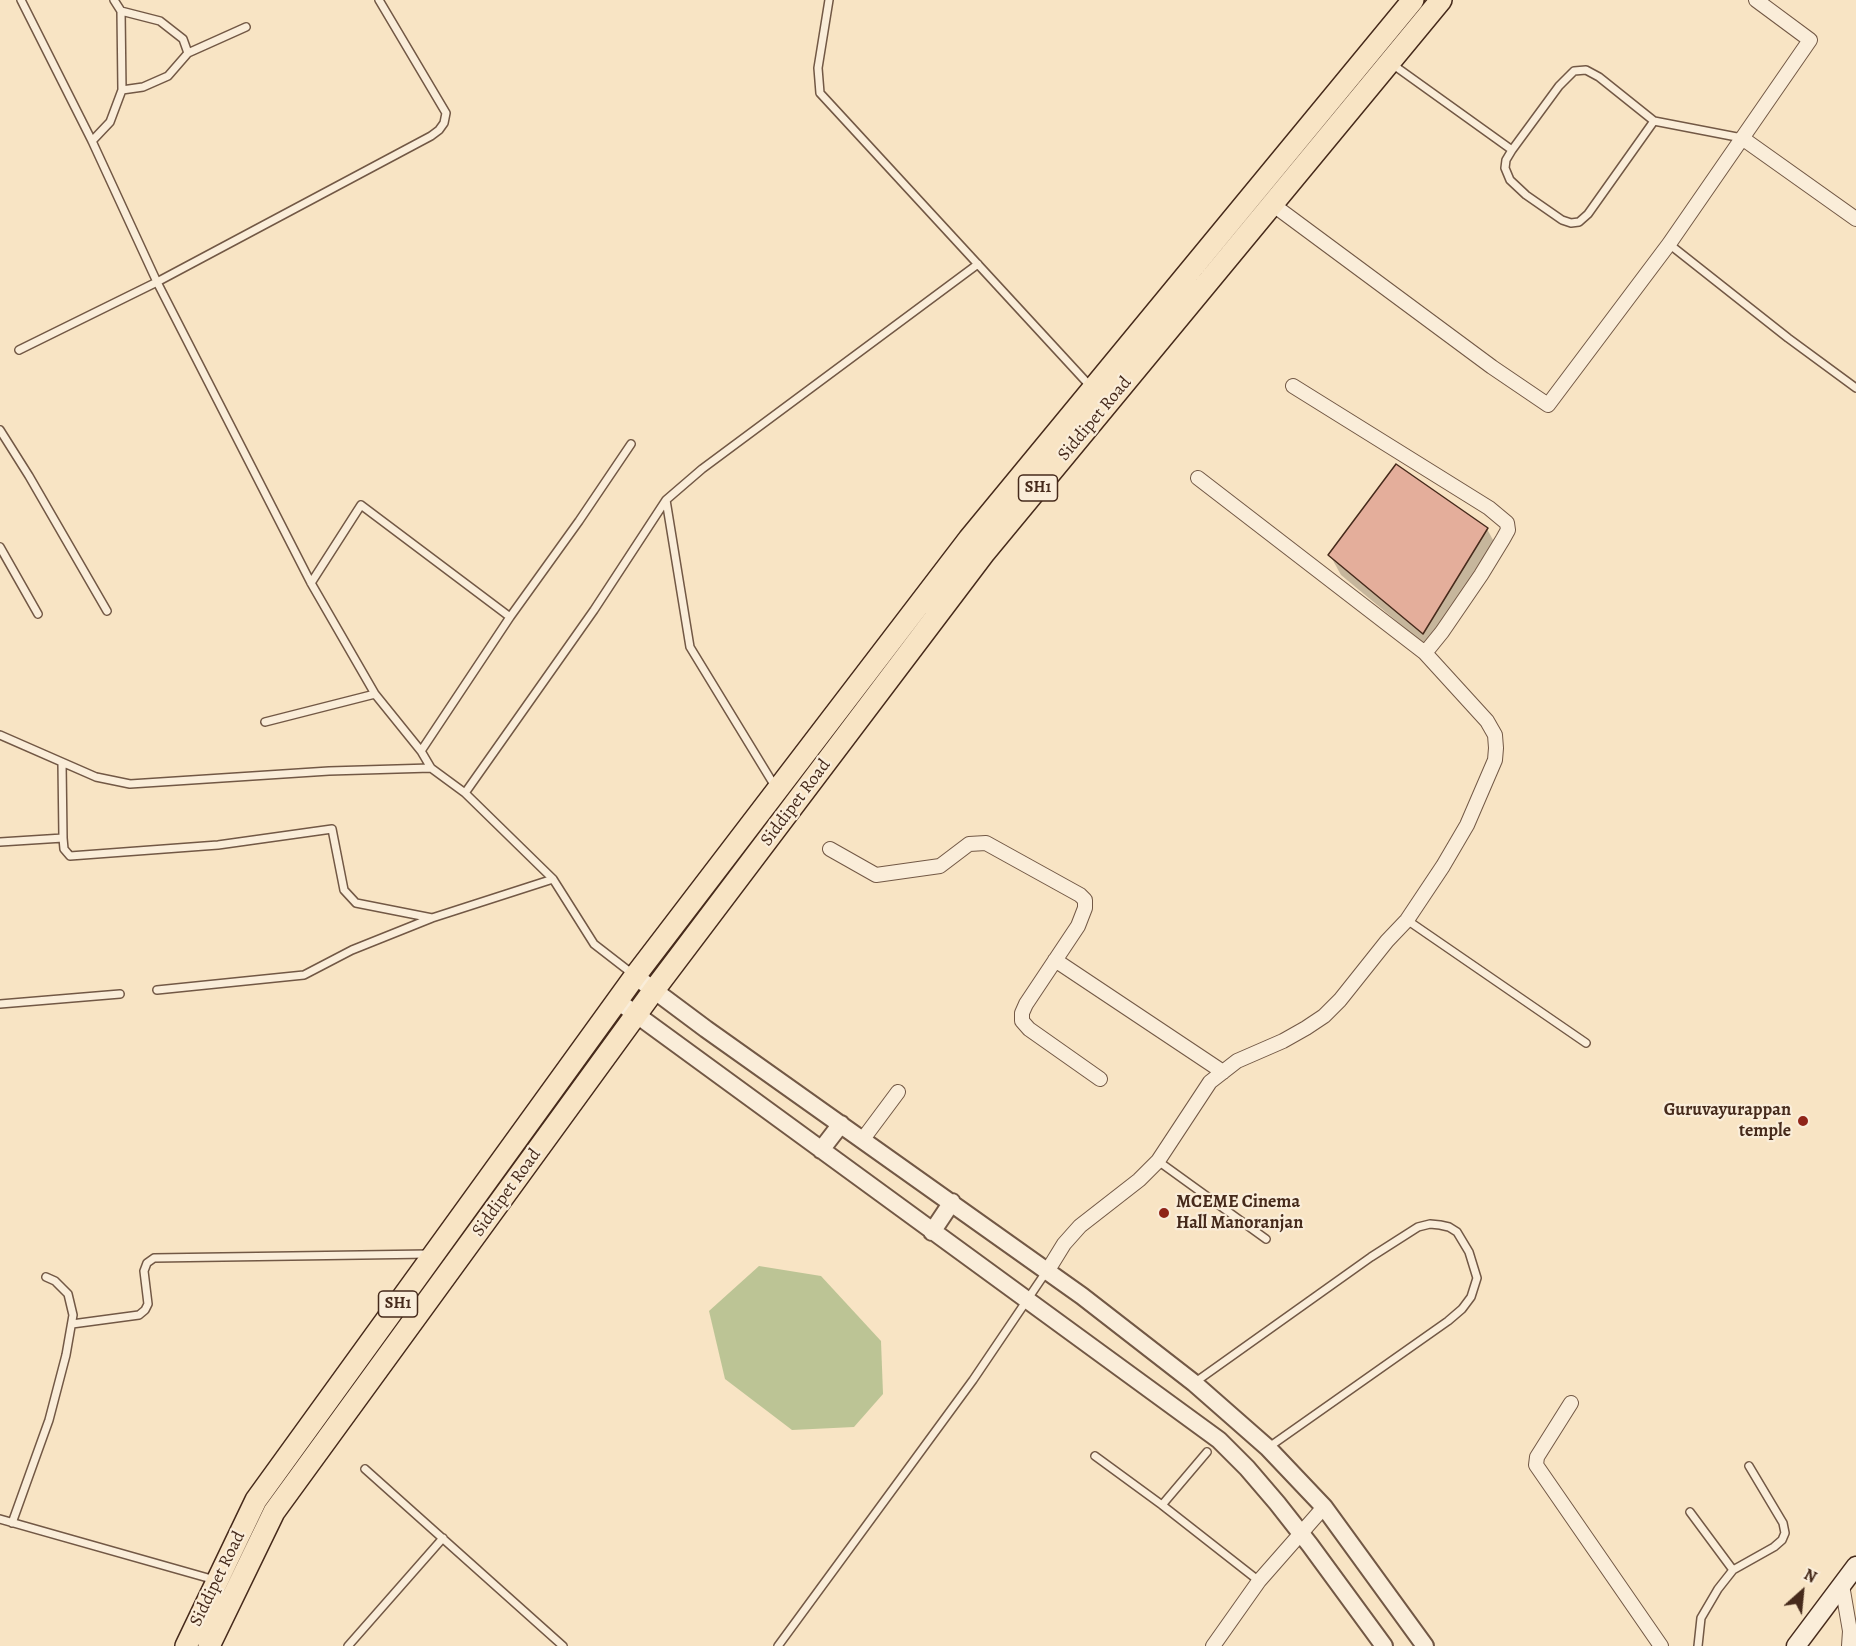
<!DOCTYPE html>
<style>
body{margin:0}
#map{position:relative;width:1856px;height:1646px;overflow:hidden;background:#f8e4c4;font-family:Alegreya,serif}
canvas{display:block}
.north{position:absolute;left:1772px;top:1562px;width:60px;height:60px;-webkit-text-stroke:4px #faedd9;paint-order:stroke;rotate:27deg;font-size:16px;font-weight:700;line-height:24px;text-align:center;color:#462a1b}
.north::after{content:'';display:block;margin:auto;width:21px;height:27px;background:#462a1b;clip-path:polygon(50% 0,100% 100%,50% 72%,0 100%)}
</style>
<div id="map">
<canvas width="1856" height="1646"></canvas>
<div class="north">N</div>
</div>
<script>
const context = document.querySelector('canvas').getContext('2d');
context.lineJoin = 'round';
function fillPath(path, color) { context.fillStyle = color; context.fill(path, 'evenodd'); }
const poly = rows => new Path2D(rows.map(r => 'M' + r).join(''));
function stroke(path, color, width, dash) { context.strokeStyle = color; context.lineWidth = width; context.lineCap = dash ? 'butt' : 'round'; context.setLineDash(dash || []); context.stroke(path); }
function write(font, color, halo, rows, align = 'center') {
  context.font = font + ' Alegreya,serif'; context.lineWidth = 4.5; context.setLineDash([]); context.textBaseline = 'middle'; context.strokeStyle = halo; context.fillStyle = color; for (const [text, x, y, turn = 0] of rows) {
    context.save(); context.translate(x, y); context.rotate((+turn || 0) * Math.PI / 180); context.textAlign = isNaN(turn) ? turn : align; if (halo) context.strokeText(text, 0, 0); context.fillText(text, 0, 0); context.restore();
  }
}
const green = poly([
 [759,1266,821,1276,881,1341,883,1394,854,1427,792,1430,725,1379,709,1311]
]);
const shadow = poly([
 [1487,529,1498,549,1435,653,1341,575,1330,555]
]);
const building = poly([
 [1396,464,1488,528,1423,634,1328,555,1396,464]
]);
const service = poly([
 [21,0,92,141,157,282,311,583,375,694,421,751,431,768,465,793,553,879,594,944,634,975],
 [829,0,818,68,820,93,1091,387],
 [121,11,160,21,183,39,188,53],
 [1392,64,1512,150,1506,160,1505,168,1510,180,1526,195,1562,220,1571,223,1579,222,1588,214,1654,121,1742,138],
 [122,90,143,87,168,76,188,53,246,27],
 [92,141,110,122,122,90,121,11,114,0],
 [1512,150,1559,86,1574,71,1586,70,1599,77,1654,121],
 [1669,244,1788,338,1856,388],
 [19,350,157,282,431,136,439,130,444,123,446,113,379,0],
 [0,430,29,476,107,611],
 [0,547,38,614],
 [311,583,361,505,510,617],
 [265,722,375,694],
 [0,735,96,777,130,784,329,771,431,768],
 [421,751,510,617,579,521,631,444],
 [62,763,63,838,64,849,70,856,218,845,332,829,344,890,356,903,432,918,553,879],
 [776,788,690,647,666,500,702,469,978,264],
 [465,793,594,610,666,500],
 [0,842,63,838],
 [1407,920,1586,1043],
 [157,990,304,975,352,950,432,918],
 [0,1004,120,994],
 [1158,1161,1266,1239],
 [72,1324,139,1315,145,1310,148,1304,144,1271,147,1263,154,1258,430,1254],
 [1194,1383,1371,1257,1418,1227,1430,1224,1440,1225,1449,1227,1457,1232,1469,1252,1477,1278,1471,1297,1462,1309,1448,1321,1269,1447],
 [1095,1456,1162,1505,1259,1581],
 [365,1469,563,1646],
 [1162,1505,1207,1452],
 [1690,1512,1733,1570],
 [0,1519,215,1580],
 [12,1523,49,1420,66,1355,73,1315,68,1294,55,1281,46,1277],
 [348,1646,443,1538],
 [778,1646,973,1380,1046,1272],
 [1698,1646,1701,1618,1718,1589,1733,1570,1774,1547,1782,1540,1785,1533,1783,1523,1749,1466]
]);
const minor = poly([
 [1742,138,1856,219],
 [1272,204,1492,367,1548,405,1669,244,1810,40,1756,0],
 [1293,386,1489,508,1507,523,1508,530,1503,539,1481,575,1442,632,1425,653],
 [830,849,876,875,940,866,969,844,986,843,1080,895,1085,900,1085,908,1078,926,1026,1004,1022,1013,1022,1021,1029,1029,1100,1079],
 [1055,960,1223,1072],
 [863,1139,898,1092],
 [1048,1270,1064,1244,1080,1226,1139,1180,1158,1161,1210,1082,1237,1061,1283,1041,1306,1028,1324,1016,1340,1000,1387,941,1407,920,1443,866,1467,825,1495,760,1496,748,1495,735,1487,721,1425,653,1198,478],
 [1571,1403,1537,1457,1536,1465,1661,1646],
 [1842,1585,1850,1631,1849,1646],
 [1213,1646,1259,1581,1324,1507]
]);
const tertiary = poly([
 [635,976,706,1029,1082,1296,1194,1383,1268,1448,1324,1507,1425,1646],
 [626,1007,1219,1440,1247,1468,1277,1503,1310,1545,1384,1646],
 [821,1150,841,1124],
 [932,1232,952,1202]
]);
const secondary = poly([
 [1796,1646,1856,1566]
]);
const primary = poly([
 [186,1646,256,1500,635,976,969,539,1413,0],
 [209,1646,274,1512,654,990,985,552,1441,0]
]);
const markers = [
 [1803,1121,6,"#8f2418"],
 [1164,1213,6,"#8f2418"]
];
const shields = [
 [1038,488,39],
 [398,1304,39]
];
const shieldNames = [
 ["SH1",1038,488],
 ["SH1",398,1304]
];
const streetNames = [
 ["Siddipet Road",1095,419,-50],
 ["Siddipet Road",796,803,-53],
 ["Siddipet Road",507,1193,-54],
 ["Siddipet Road",218,1579,-64]
];
const poiNames = [
 ["Guruvayurappan",1791,1111],
 ["temple",1791,1132],
 ["MCEME Cinema",1176,1203,"left"],
 ["Hall Manoranjan",1176,1224,"left"]
];
fillPath(green, '#bcc495');
fillPath(shadow, '#0003');
fillPath(building, '#e4ae9b');
stroke(building, '#462a1b', 1.5);
stroke(service, '#725845', 10);
stroke(minor, '#725845', 16);
stroke(tertiary, '#725845', 20);
stroke(secondary, '#462a1b', 21);
stroke(primary, '#462a1b', 24);
stroke(service, '#faedd9', 7);
stroke(minor, '#faedd9', 14);
stroke(tertiary, '#faedd9', 16);
stroke(secondary, '#faedd9', 18);
stroke(primary, '#f8e4c4', 21);
for (const [x, y, r, color] of markers) { const dot = new Path2D(); dot.arc(x, y, r, 0, 2 * Math.PI); context.fillStyle = color; context.fill(dot); stroke(dot, '#faedd9', 2); }
for (const [x, y, w] of shields) { const box = new Path2D(); box.roundRect(x - w / 2, y - 13, w, 26, 4.5); context.fillStyle = '#faedd9'; context.fill(box); stroke(box, '#462a1b', 1.5); }
write('bold 16px', '#462a1b', null, shieldNames);
write('18px', '#462a1b', '#faedd9', streetNames);
write('bold 18px', '#462a1b', '#faedd9', poiNames, 'right');
</script>
